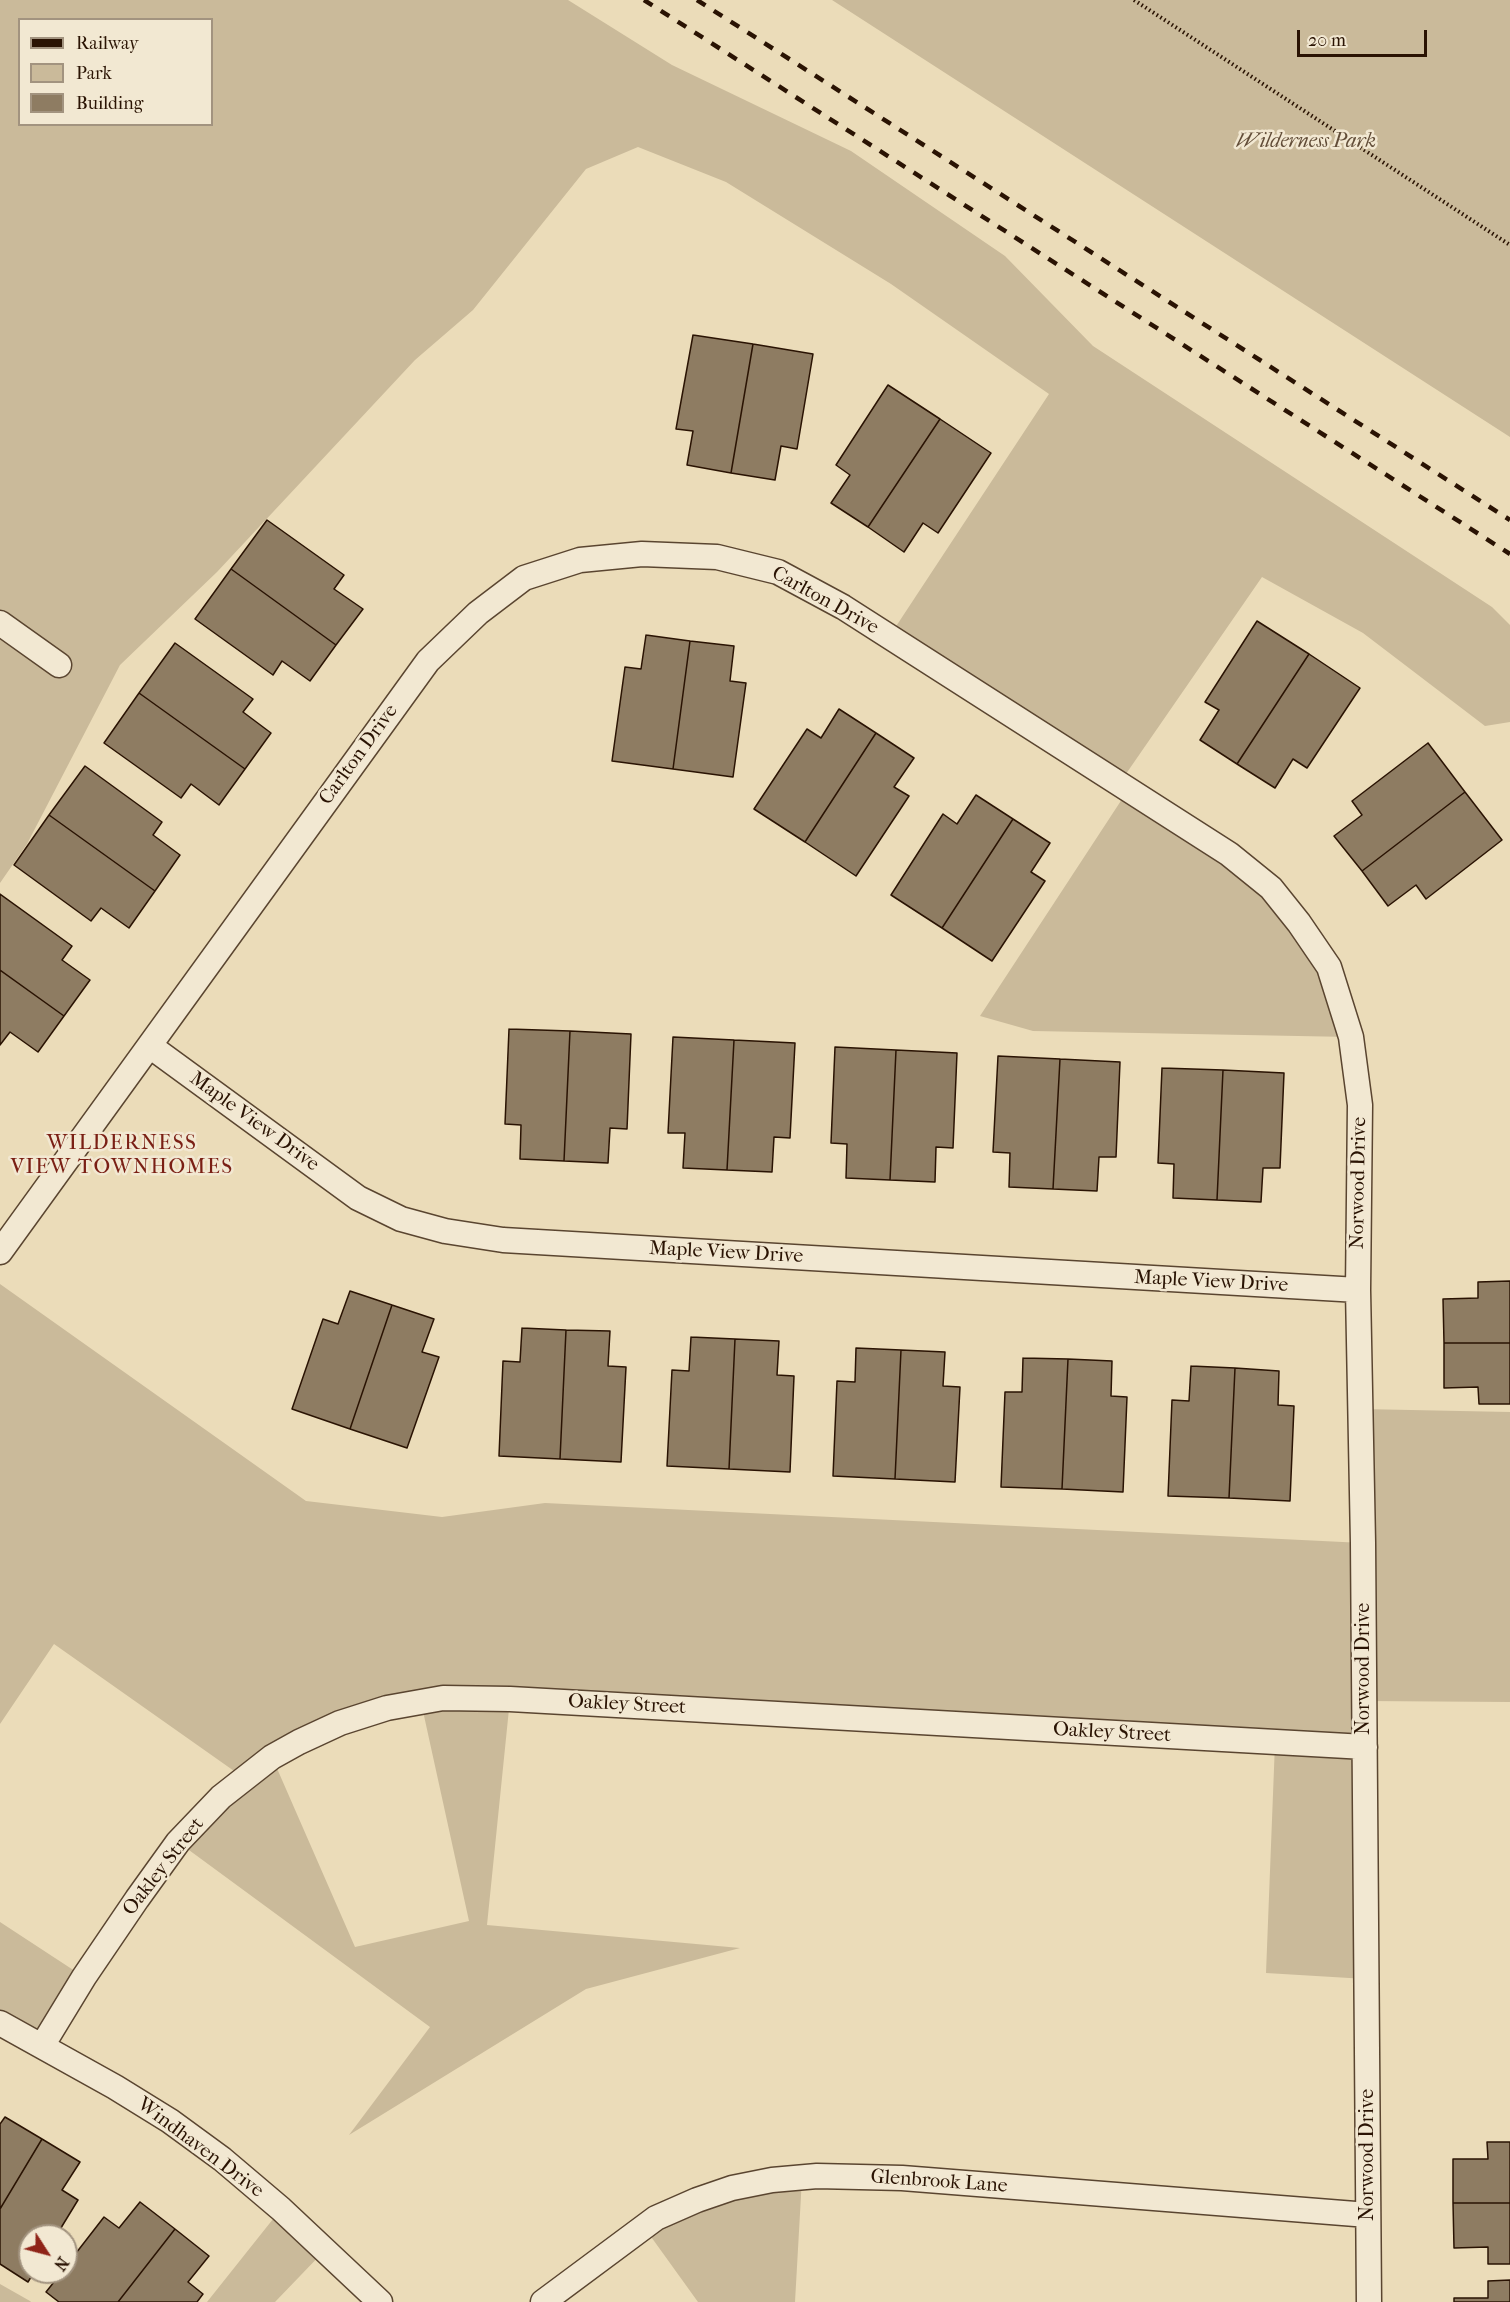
<!DOCTYPE html>
<style>
body{margin:0}
#map{position:relative;width:1510px;height:2302px;overflow:hidden;background:#ebdcb9;font-family:"IM FELL French Canon",serif}
canvas{display:block}
.legend{position:absolute;left:18px;top:18px;width:195px;height:108px;box-sizing:border-box;background:#f2e8d2;border:2px solid #a2937f;margin:0;padding:8px 10px;list-style:none;font-size:18px;color:#2a1303}
.legend li{display:flex;align-items:center;gap:12px;height:30px}
.legend b{width:30px;border:2px solid #a2937f}
.north{position:absolute;left:18px;top:2224px;width:60px;height:60px;box-sizing:border-box;background:#f2e8d2;border:2px solid #a2937f;border-radius:50%;rotate:126deg;font-size:16px;font-weight:700;line-height:24px;text-align:center;color:#2a1303}
.north::after{content:'';display:block;margin:auto;width:21px;height:27px;background:#8f2418;clip-path:polygon(50% 0,100% 100%,50% 72%,0 100%)}
.scale{position:absolute;left:1297px;top:30px;width:130px;height:27px;box-sizing:border-box;border:3px solid #2a1303;border-top:0;padding-left:8px;font-size:18px;line-height:21px;white-space:nowrap;color:#2a1303;-webkit-text-stroke:4px #f2e8d2;paint-order:stroke}
</style>
<div id="map">
<canvas width="1510" height="2302"></canvas>
<ul class="legend">
<li><b style="height:8px;background:#2a1303"></b>Railway</li>
<li><b style="height:16px;background:#caba9a"></b>Park</li>
<li><b style="height:16px;background:#8e7c62"></b>Building</li>
</ul>
<div class="north">N</div>
<div class="scale">20 m</div>
</div>
<script>
const context = document.querySelector('canvas').getContext('2d');
context.lineJoin = 'round';
function fillPath(path, color) { context.fillStyle = color; context.fill(path, 'evenodd'); }
const poly = rows => new Path2D(rows.map(r => 'M' + r).join(''));
function stroke(path, color, width, dash) { context.strokeStyle = color; context.lineWidth = width; context.lineCap = dash ? 'butt' : 'round'; context.setLineDash(dash || []); context.stroke(path); }
function write(font, color, halo, rows, align = 'center') {
  context.font = font + ' "IM FELL French Canon",serif'; context.lineWidth = 5; context.setLineDash([]); context.textBaseline = 'middle'; context.strokeStyle = halo; context.fillStyle = color; for (const [text, x, y, turn = 0] of rows) {
    context.save(); context.translate(x, y); context.rotate((+turn || 0) * Math.PI / 180); context.textAlign = isNaN(turn) ? turn : align; if (halo) context.strokeText(text, 0, 0); context.fillText(text, 0, 0); context.restore();
  }
}
const green = poly([
 [0,0,568,0,672,65,851,151,1005,256,1093,346,1492,607,1510,625,1510,722,1485,726,1363,633,1262,577,1119,784,889,637,1049,394,891,284,726,182,638,147,586,169,473,310,415,360,217,572,120,665,27,844,0,883],
 [20,20,212,20,212,124,20,124],
 [832,0,1510,0,1510,437],
 [1128,790,1299,923,1351,1037,1033,1031,980,1016],
 [0,1284,306,1501,442,1517,545,1503,1363,1543,1361,1409,1510,1412,1510,1702,1364,1701,1366,1979,1266,1973,1275,1743,510,1699,487,1925,740,1948,586,1989,349,2135,430,2027,178,1842,244,1778,54,1644,0,1724],
 [421,1702,469,1921,355,1947,272,1757],
 [0,1922,84,1977,42,2046,0,2023],
 [802,2178,795,2302,698,2302,644,2227],
 [281,2209,325,2250,275,2302,207,2302],
 [0,2284,30,2301,31,2302,0,2302]
]);
const building = poly([
 [693,335,753,344,731,473,687,465,693,431,676,429,693,335],
 [753,344,813,354,797,449,781,446,775,480,731,473,753,344],
 [888,385,940,419,868,527,831,503,850,475,836,465,888,385],
 [940,419,991,453,938,533,923,523,904,552,868,527,940,419],
 [267,520,344,575,334,589,363,609,336,645,231,569,267,520],
 [231,569,336,645,310,681,282,661,273,675,195,619,231,569],
 [1257,621,1309,654,1237,764,1200,740,1219,710,1205,702,1257,621],
 [646,635,690,641,673,769,612,761,625,667,641,669,646,635],
 [690,641,734,646,730,681,746,683,733,777,673,769,690,641],
 [175,643,253,699,243,712,271,733,245,769,139,693,175,643],
 [1309,654,1360,688,1307,768,1293,759,1275,788,1237,764,1309,654],
 [139,693,245,769,219,805,191,784,181,798,104,743,139,693],
 [839,709,876,733,805,842,754,809,807,729,821,738,839,709],
 [876,733,914,758,894,787,909,796,856,876,805,842,876,733],
 [1428,743,1465,792,1362,871,1334,836,1362,815,1352,801,1428,743],
 [85,766,162,822,153,835,180,855,155,891,49,815,85,766],
 [1465,792,1502,840,1426,899,1416,885,1388,906,1362,871,1465,792],
 [976,795,1013,819,942,928,891,895,943,814,957,824,976,795],
 [49,815,155,891,129,928,101,908,91,921,14,865,49,815],
 [1013,819,1050,843,1031,872,1045,881,992,961,942,928,1013,819],
 [0,894,72,946,62,960,90,980,64,1016,0,970,0,894],
 [0,970,64,1016,38,1052,10,1032,0,1045,0,970],
 [509,1029,570,1031,564,1161,520,1159,521,1125,505,1124,509,1029],
 [570,1031,631,1034,627,1129,610,1128,608,1163,564,1161,570,1031],
 [673,1037,734,1040,727,1170,683,1168,685,1133,668,1133,673,1037],
 [734,1040,795,1043,790,1138,774,1137,772,1172,727,1170,734,1040],
 [835,1047,896,1050,890,1180,846,1178,847,1144,831,1143,835,1047],
 [896,1050,957,1053,953,1148,936,1147,935,1182,890,1180,896,1050],
 [998,1056,1060,1059,1053,1189,1009,1187,1010,1153,993,1152,998,1056],
 [1060,1059,1120,1062,1116,1157,1099,1157,1097,1191,1053,1189,1060,1059],
 [1162,1068,1223,1070,1217,1200,1173,1198,1174,1164,1158,1163,1162,1068],
 [1223,1070,1284,1073,1280,1168,1263,1168,1261,1202,1217,1200,1223,1070],
 [1510,1281,1510,1343,1444,1343,1443,1299,1478,1298,1478,1282,1510,1281],
 [350,1291,392,1305,350,1429,292,1409,323,1319,338,1324,350,1291],
 [392,1305,434,1319,422,1352,439,1357,407,1448,350,1429,392,1305],
 [522,1328,566,1330,560,1459,499,1456,503,1361,520,1362,522,1328],
 [566,1330,610,1331,608,1366,626,1367,621,1462,560,1459,566,1330],
 [691,1337,735,1339,729,1469,667,1466,672,1370,689,1371,691,1337],
 [735,1339,779,1341,777,1375,794,1376,790,1472,729,1469,735,1339],
 [1444,1343,1510,1343,1510,1404,1479,1404,1478,1387,1444,1388,1444,1343],
 [856,1348,901,1350,895,1479,833,1476,837,1381,855,1382,856,1348],
 [901,1350,945,1352,943,1386,960,1387,955,1482,895,1479,901,1350],
 [1023,1358,1068,1359,1062,1489,1001,1487,1005,1392,1022,1392,1023,1358],
 [1068,1359,1112,1361,1111,1396,1127,1397,1123,1492,1062,1489,1068,1359],
 [1191,1366,1235,1368,1229,1498,1168,1496,1172,1400,1189,1401,1191,1366],
 [1235,1368,1279,1371,1278,1405,1294,1406,1290,1501,1229,1498,1235,1368],
 [5,2117,42,2139,0,2209,0,2124,5,2117],
 [42,2139,80,2162,62,2190,78,2200,56,2236,30,2236,30,2272,34,2272,28,2282,0,2264,0,2209,42,2139],
 [1487,2142,1510,2142,1510,2203,1453,2203,1453,2159,1488,2159,1487,2142],
 [140,2202,175,2229,118,2302,59,2302,46,2292,62,2272,66,2272,66,2266,104,2217,119,2228,140,2202],
 [1453,2203,1510,2203,1510,2264,1488,2264,1488,2247,1454,2248,1453,2203],
 [175,2229,209,2256,188,2282,203,2294,197,2302,118,2302,175,2229],
 [1510,2280,1510,2302,1454,2302,1454,2298,1488,2298,1488,2281,1510,2280]
]);
const path = poly([
 [1134,0,1510,245]
]);
const service = poly([
 [0,623,59,665],
 [150,1046,358,1198,401,1219,445,1231,503,1240,1358,1290],
 [0,1252,428,661,478,613,524,578,580,560,642,554,717,557,778,572,843,607,1229,854,1271,888,1299,923,1329,967,1351,1037,1360,1105,1358,1290,1363,1543,1369,2302],
 [0,2023,115,2087,170,2121,222,2159,281,2209,380,2302],
 [42,2046,84,1977,137,1899,178,1842,221,1797,272,1757,299,1742,340,1723,387,1708,443,1698,510,1699,1365,1747],
 [543,2302,656,2218,697,2200,732,2188,772,2180,817,2176,902,2178,1368,2215]
]);
const rail = poly([
 [644,0,1510,554],
 [697,0,1510,520]
]);
const parkNames = [
 ["Wilderness Park",1306,142]
];
const streetNames = [
 ["Carlton Drive",825,601,29],
 ["Carlton Drive",359,755,-54],
 ["Maple View Drive",254,1122,36],
 ["Norwood Drive",1359,1183,-89],
 ["Maple View Drive",726,1253,3],
 ["Maple View Drive",1211,1282,3],
 ["Norwood Drive",1364,1669,-90],
 ["Oakley Street",627,1705,3],
 ["Oakley Street",1112,1733,3],
 ["Oakley Street",164,1867,-52],
 ["Windhaven Drive",200,2148,37],
 ["Norwood Drive",1368,2155,-90],
 ["Glenbrook Lane",939,2182,4]
];
const neighbourhoodNames = [
 ["WILDERNESS",122,1144],
 ["VIEW TOWNHOMES",122,1168]
];
fillPath(green, '#caba9a');
fillPath(building, '#8e7c62');
stroke(building, '#2a1303', 1.5);
stroke(service, '#5a4530', 27);
stroke(path, '#2a1303', 4, [1.5, 3]);
stroke(service, '#f2e8d2', 24);
stroke(rail, '#2a1303', 4.5, [10, 10]);
write('italic 20px', '#624d38', '#f2e8d2', parkNames);
write('20px', '#2a1303', '#f2e8d2', streetNames);
context.letterSpacing = '1.5px';
write('21px', '#7a1f14', '#f2e8d2', neighbourhoodNames);
context.letterSpacing = '0px';
</script>
